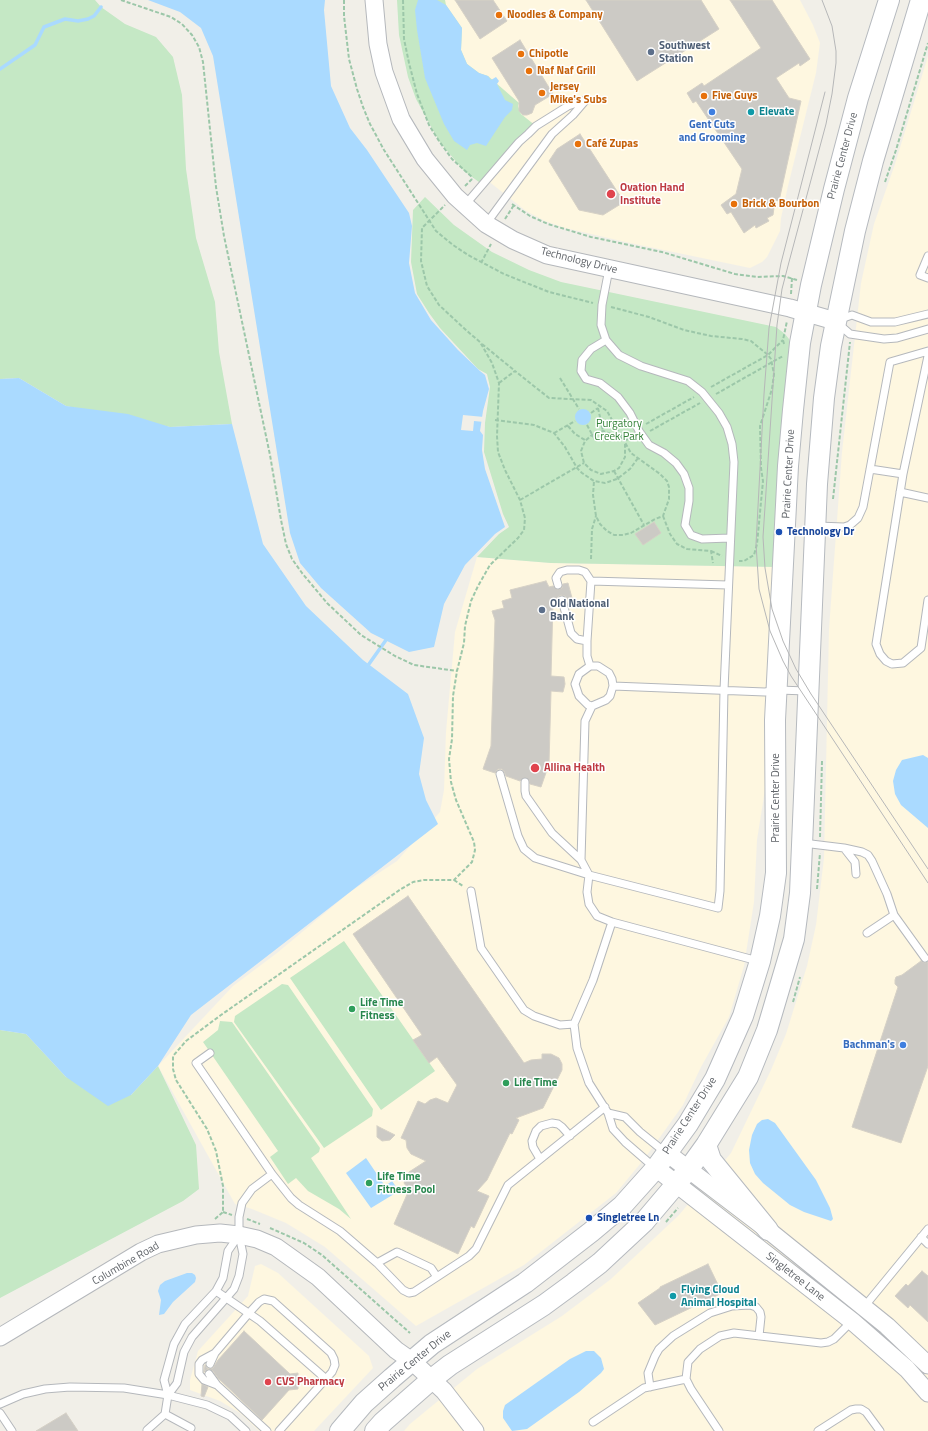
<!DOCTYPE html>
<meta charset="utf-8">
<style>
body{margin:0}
canvas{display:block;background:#f1efe8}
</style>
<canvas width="928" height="1431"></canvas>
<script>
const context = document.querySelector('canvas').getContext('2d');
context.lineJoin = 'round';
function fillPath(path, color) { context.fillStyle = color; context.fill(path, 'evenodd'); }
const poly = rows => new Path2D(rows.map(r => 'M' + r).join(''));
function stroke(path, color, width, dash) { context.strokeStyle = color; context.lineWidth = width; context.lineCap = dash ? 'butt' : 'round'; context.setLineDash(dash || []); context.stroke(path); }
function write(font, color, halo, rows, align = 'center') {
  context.font = font + ' "Titillium Web",sans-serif'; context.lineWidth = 3; context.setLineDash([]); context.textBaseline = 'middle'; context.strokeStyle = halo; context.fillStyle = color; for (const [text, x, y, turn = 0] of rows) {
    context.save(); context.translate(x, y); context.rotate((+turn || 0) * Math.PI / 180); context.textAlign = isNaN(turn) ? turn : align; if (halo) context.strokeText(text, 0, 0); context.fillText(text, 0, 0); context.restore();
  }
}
const commercial = poly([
 [397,0,800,0,813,25,820,43,816,73,788,186,781,218,780,231,767,257,762,262,750,268,630,243,565,228,545,221,526,211,487,180,416,99],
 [928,56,928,1431,404,1431,410,1424,477,1369,562,1316,611,1279,679,1215,731,1153,771,1070,786,1034,807,966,816,925,824,858,829,629,842,452,861,283,874,224,895,164],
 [477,557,551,563,777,567,767,777,757,840,754,902,744,966,729,1017,701,1067,683,1105,645,1158,616,1193,524,1265,416,1326,325,1247,286,1223,252,1209,235,1204,158,1066,233,986,277,953,350,892,397,861,440,812,444,790,446,732,455,632],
 [261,1264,278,1273,369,1356,373,1368,314,1431,259,1431,240,1413,220,1401,190,1390,190,1380,198,1351,248,1296,255,1266]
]);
const green = poly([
 [0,0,95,0,101,7,125,24,156,37,173,57,182,95,186,169,196,238,215,302,219,352,232,424,170,427,66,406,19,378,0,379],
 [397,0,445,0,446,5,462,28,461,50,467,64,479,73,488,76,519,103,518,106,521,114,536,126,483,185,464,171,439,141,416,99,408,77,399,35],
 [425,197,454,225,492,252,529,270,561,282,776,327,785,334,789,339,792,348,777,567,551,563,477,557,499,534,509,527,503,514,484,452,485,423,490,387,487,374,478,369,440,328,429,313,417,294,411,262,413,210],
 [344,941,435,1071,381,1110,290,978],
 [282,984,288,985,373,1109,372,1116,324,1148,234,1022,235,1016],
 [220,1021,232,1022,320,1148,319,1152,311,1158,351,1219,339,1209,308,1191,296,1178,288,1184,270,1157,278,1151,203,1042,218,1030],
 [0,1030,26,1034,66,1077,131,1095,158,1066,196,1145,199,1189,183,1201,0,1298]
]);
const water = poly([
 [148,0,325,0,324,10,331,86,350,128,367,150,409,213,412,226,409,263,415,293,431,320,458,350,480,371,485,375,489,389,483,411,480,431,483,435,482,450,485,469,505,527,495,534,465,565,444,604,434,647,409,652,371,633,321,588,300,563,290,533,213,56,201,28,180,12],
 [418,0,437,0,446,5,462,28,461,50,467,64,479,73,488,76,491,80,496,77,499,81,497,84,505,100,513,104,512,110,505,117,486,146,477,143,470,145,467,150,454,141,444,124,425,78,417,30,415,10],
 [19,378,66,406,128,414,170,427,232,424,263,544,306,606,363,660,408,694,424,738,419,774,426,800,438,824,191,1015,158,1066,131,1095,108,1106,66,1077,26,1034,0,1030,0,379],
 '575 417a8 8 0 1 1 16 0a8 8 0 1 1-16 0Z',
 [923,755,928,758,928,828,901,805,895,794,893,781,896,770,902,760],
 [768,1119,775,1123,816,1180,830,1208,833,1219,831,1221,804,1212,790,1205,763,1183,755,1174,750,1163,749,1150,752,1135,757,1124,762,1120],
 [366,1158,385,1186,392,1181,399,1191,371,1208,346,1173],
 [187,1273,192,1273,195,1275,196,1278,195,1282,173,1302,164,1314,159,1315,161,1300,158,1291,160,1285,165,1281],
 [586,1351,594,1351,601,1358,604,1369,601,1373,579,1392,527,1429,512,1431,503,1418,503,1411,505,1405,570,1359]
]);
const pier = poly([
 [463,415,484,417,484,422,474,421,473,431,461,430]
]);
const stream = poly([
 [0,69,35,45,44,27,65,19,78,21,88,19,94,16,101,7],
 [369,664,386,640]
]);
const building = poly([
 [455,0,493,0,507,21,480,39,455,0],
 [586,0,701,0,719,29,637,81,586,0],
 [730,0,772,0,810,59,800,66,799,63,776,78,789,98,801,101,779,201,775,200,773,215,767,218,769,221,756,228,755,225,744,233,731,212,727,214,721,205,736,194,742,169,696,101,693,103,687,93,702,83,704,86,761,48,730,0],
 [520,40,553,94,535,105,532,113,527,115,523,115,519,111,519,101,492,58,520,40],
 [580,134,624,202,603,215,579,210,549,161,557,149,580,134],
 [654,522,661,533,643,545,635,534,654,522],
 [546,581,549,587,553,586,557,590,562,588,563,584,568,583,572,598,567,599,565,596,561,595,558,597,557,601,553,602,551,676,564,677,565,684,563,692,551,691,549,764,541,787,530,784,529,780,527,778,523,778,520,781,506,776,504,771,502,769,498,769,495,773,483,769,491,746,495,620,492,611,504,608,502,601,512,598,510,590,546,581],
 [408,896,524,1063,531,1060,542,1059,542,1054,551,1054,559,1058,562,1064,562,1070,543,1108,516,1118,519,1120,512,1134,510,1133,487,1180,477,1191,489,1196,474,1228,471,1226,458,1254,394,1224,409,1190,404,1183,409,1172,426,1161,411,1154,407,1148,406,1140,401,1138,418,1101,425,1104,430,1100,436,1098,448,1103,457,1085,437,1057,429,1063,413,1040,422,1035,353,934,408,896],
 [921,961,925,963,928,962,928,1066,901,1143,852,1127,898,987,895,984,895,980,896,977,902,975,921,961],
 [377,1126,395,1135,390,1140,382,1141,377,1137,377,1126],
 [708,1264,722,1293,655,1325,638,1303,660,1288,660,1287,708,1264],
 [922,1271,928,1276,928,1322,910,1305,908,1308,895,1296,906,1284,908,1286,922,1271],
 [244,1331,290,1374,298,1373,298,1389,289,1390,262,1420,218,1378,213,1371,208,1369,204,1372,205,1365,208,1369,213,1368,218,1360,244,1331],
 [202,1384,208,1387,204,1397,201,1396,202,1384],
 [66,1413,78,1431,36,1431,66,1413]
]);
const path = poly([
 [121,0,171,17,182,24,192,35,199,47,203,62,216,187,224,236,270,455,281,520,286,544,292,559,302,573,327,603,361,635,395,656,414,665,457,671],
 [344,0,344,16,349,59,357,89,363,107,370,124,384,150,436,231,453,245,468,255,504,274,549,292,593,303],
 [403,0,404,39,409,63,417,94,429,125,439,141,452,159,473,178],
 [885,182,896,150,928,43],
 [465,186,473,178],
 [512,204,530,216,548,224,591,237,662,252,735,274,757,277,783,276,797,280],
 [505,219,514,205],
 [481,263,491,244],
 [791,294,792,278],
 [611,307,649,317,684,330,711,336,742,339,751,341,768,355,771,359,774,374,772,389,760,426,761,468,763,481,757,544,754,555,744,561,739,561],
 [482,344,515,371],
 [784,344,783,340,787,321],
 [560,378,579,409],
 [499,383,515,371,549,398,591,400,607,411,631,453,660,474,667,481,669,487,669,499,663,516,655,519,631,533,623,535,614,535,607,531,600,524,596,516,593,495,594,481],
 [711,387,768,355,783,340],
 [716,394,783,356],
 [598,408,603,431],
 [591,413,598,408],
 [495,420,534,425,554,433,565,447,577,468,582,473,594,481,605,483,617,479,630,469,638,458],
 [646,424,694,397],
 [587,425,595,440],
 [568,426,575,434,585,440],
 [650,431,700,403],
 [554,433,575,421],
 [622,438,603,431,592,435,585,441,581,451,584,463,591,470,601,474,614,471,619,468,625,457,625,444],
 [624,440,635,438],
 [614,471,644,525],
 [833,499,850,342],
 [520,500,584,463],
 [663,516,670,534,677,544,687,549,711,551,713,563],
 [711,551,722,556],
 [591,559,592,529,596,516],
 [820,837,822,761],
 [454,880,463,886],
 [817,889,820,853],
 [793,1002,800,977],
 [223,1212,232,1215],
 [215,1219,223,1212,223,1186,216,1151,207,1129,176,1080,173,1069,173,1056,186,1041,221,1015,401,889,413,882,424,880,454,880,472,862,475,850,474,842,456,800,451,782,449,759,452,739,453,696,457,671,464,643,465,626,471,601,478,586,490,565,518,538,524,530,525,518,520,500,505,470,498,452,497,436,499,383,492,363,480,342,467,331,439,305,427,286,421,261,422,228,445,205],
 [247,1219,260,1224],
 [666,1222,678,1208],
 [270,1228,304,1243,322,1255,410,1333]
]);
const service = poly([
 [465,205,519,142,528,134,536,126,568,106,585,100],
 [486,224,552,134,573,115,585,101],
 [928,256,920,275,928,278],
 [609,269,602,305,601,325,606,340,619,355,641,366,688,381,702,392,719,413,727,427,732,444,734,462,724,690,720,891,718,908,589,875,581,860,585,721,592,706,588,705,579,696,575,684,579,674,590,666,587,656,587,641,591,581,728,585],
 [928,314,895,322,871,322,852,315,835,321,850,334,884,339,897,338,928,329],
 [606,340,591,349,582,360,581,371,586,379,600,383,618,397,630,413,639,431,649,445,664,453,676,463,684,474,689,488,689,501,685,525,691,535,702,539,730,538],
 [928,356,903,474,876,644,880,654,886,661,892,664,903,663,921,648,928,600],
 [870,469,903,474],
 [900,492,928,498],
 [817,526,844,527,850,525,858,518,863,507,890,362,928,351],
 [558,585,556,578,560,572,567,570,579,570,585,572,591,581],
 [562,600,571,633,577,639,587,641],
 [590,666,598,666,609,673,612,679,613,686,610,696,606,700,592,706],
 [613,686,765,692,778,690,807,691],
 [500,774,518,836,524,849,535,858,589,875,587,892,589,904,597,916,612,922,758,961],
 [525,782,525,791,526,796,552,833,581,860],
 [803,843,844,848,855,862,856,874],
 [844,848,862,852,868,855,872,861,887,894,894,915,925,958],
 [471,891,481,948,524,1010,534,1016,560,1025,574,1024],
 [612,922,593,980,574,1024,577,1048,589,1083,608,1113,613,1129,625,1142,655,1168],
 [867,933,894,915],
 [210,1053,196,1063,272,1174],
 [608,1113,625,1117,640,1132,666,1153],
 [540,1159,533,1147,532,1141,536,1131,541,1126,552,1123,558,1124,562,1127,570,1136],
 [921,1237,928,1244],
 [377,1263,397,1252,431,1268,437,1277],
 [216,1291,260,1321,326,1379],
 [864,1307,928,1229],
 [215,1353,202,1360,199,1364,199,1374,204,1380,217,1385],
 [210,1364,215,1353,249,1313,259,1302,264,1299,273,1301,331,1353,334,1359,335,1365,332,1372,279,1431],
 [209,1374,217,1385,267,1431],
 [650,1387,648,1373,655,1356,659,1349,673,1336,710,1313,732,1306,750,1305,756,1307,760,1312,761,1317,759,1336],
 [168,1395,177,1383,184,1352,192,1337,234,1289,239,1276,243,1254,239,1235,239,1217,242,1203,252,1189,272,1174,291,1198,299,1205,340,1231,377,1263,403,1290,409,1293,414,1292,469,1256,476,1249,508,1185,605,1107],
 [0,1404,23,1394,45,1389,70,1387,124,1388,168,1395,207,1405,230,1416,246,1431],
 [0,1413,12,1431],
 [165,1414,191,1428],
 [593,1422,644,1388,686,1379],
 [147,1430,165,1414,168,1395,164,1380,174,1344,185,1324,216,1291,223,1278,228,1251,239,1235],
 [719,1431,691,1389,686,1379,688,1362,700,1349,720,1336,734,1333,821,1343,828,1342,834,1339,852,1321],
 [818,1431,851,1410,856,1409,861,1409,866,1412,880,1431]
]);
const tertiary = poly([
 [374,0,378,44,384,72,401,119,425,159,455,196,486,224,513,240,547,255,790,308,835,321],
 [667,1153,768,1230,887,1326,928,1365],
 [656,1168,852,1321,907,1369,928,1393],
 [0,1337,141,1252,158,1244,196,1235,220,1233,239,1235,257,1239,276,1247,318,1277,396,1350,413,1362,444,1391,475,1431]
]);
const secondary = poly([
 [706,1145,711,1160,768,1230],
 [340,1431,364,1403,392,1378,432,1344,525,1283,591,1232,622,1206,656,1168,688,1124,715,1079,743,1016,760,961,770,916,776,873,775,720,788,466,793,410,800,343,811,285,834,189,858,98,889,0],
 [375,1431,383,1422,432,1379,450,1365,544,1305,574,1283,600,1263,644,1222,688,1170,706,1145,748,1077,767,1030,794,939,800,893,817,484,824,398,831,346,855,231,873,161,921,0]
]);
const tram = poly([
 [822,0,832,26,836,51,836,63,832,94,826,124,789,262,782,289,777,325,763,537,765,568,772,609,783,641,796,669,811,694,928,869],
 [825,92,781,263,769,328,764,394,756,544,759,589,770,631,783,661,791,676,928,883]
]);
const markers = [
 [499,15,4,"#e8710a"],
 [651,52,4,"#5c6f8a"],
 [521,54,4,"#e8710a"],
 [529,71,4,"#e8710a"],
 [542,93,4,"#e8710a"],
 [704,96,4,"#e8710a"],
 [712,112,4,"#3f7fe0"],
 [751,112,4,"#0f9aa8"],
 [578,144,4,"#e8710a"],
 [611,194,5,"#e0444e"],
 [734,204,4,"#e8710a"],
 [779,532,4,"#1a4fb4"],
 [542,610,4,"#5c6f8a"],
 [535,768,5,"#e0444e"],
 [352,1009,4,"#2e9e5b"],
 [903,1045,4,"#3f7fe0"],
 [506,1083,4,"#2e9e5b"],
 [369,1183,4,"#2e9e5b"],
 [589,1218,4,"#1a4fb4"],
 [673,1296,4,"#0f9aa8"],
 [268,1382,4,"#e0444e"]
];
const foodNames = [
 ["Noodles & Company",507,15],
 ["Chipotle",529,54],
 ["Naf Naf Grill",537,71],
 ["Jersey",550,87],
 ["Mike's Subs",550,100],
 ["Five Guys",712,96],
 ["Café Zupas",586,144],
 ["Brick & Bourbon",742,204]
];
const serviceNames = [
 ["Southwest",659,46],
 ["Station",659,59],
 ["Old National",550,604],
 ["Bank",550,617]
];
const cultureNames = [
 ["Elevate",759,112],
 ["Flying Cloud",681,1290],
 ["Animal Hospital",681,1303]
];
const shopNames = [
 ["Gent Cuts",712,125],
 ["and Grooming",712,138],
 ["Bachman's",895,1045,"right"]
];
const streetNames = [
 ["Prairie Center Drive",843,156,-75],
 ["Technology Drive",579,261,14],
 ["Prairie Center Drive",789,474,-87],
 ["Prairie Center Drive",776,798,-90],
 ["Prairie Center Drive",690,1116,-57],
 ["Columbine Road",126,1264,-30],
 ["Singletree Lane",795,1277,38],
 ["Prairie Center Drive",415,1361,-39]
];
const healthNames = [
 ["Ovation Hand",620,188],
 ["Institute",620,201],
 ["Allina Health",544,768],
 ["CVS Pharmacy",276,1382]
];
const parkNames = [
 ["Purgatory",619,424],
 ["Creek Park",619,437]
];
const transitNames = [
 ["Technology Dr",787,532],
 ["Singletree Ln",597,1218]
];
const leisureNames = [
 ["Life Time",360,1003],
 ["Fitness",360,1016],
 ["Life Time",514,1083],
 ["Life Time",377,1177],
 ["Fitness Pool",377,1190]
];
fillPath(commercial, '#fef7e0');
fillPath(green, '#c5e8c5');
fillPath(water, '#aadaff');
fillPath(pier, '#f1efe8');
stroke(stream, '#aadaff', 3.5);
fillPath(building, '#cccac5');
stroke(building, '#d6d1c6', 1);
stroke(service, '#b5b8bc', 9);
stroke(tertiary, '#b5b8bc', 19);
stroke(secondary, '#b6babf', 22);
stroke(path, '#9cc7a9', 2, [4, 2]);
stroke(service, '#fff', 7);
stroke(tertiary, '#fff', 17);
stroke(secondary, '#fff', 20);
stroke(tram, '#b6b7b8', 1);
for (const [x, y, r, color] of markers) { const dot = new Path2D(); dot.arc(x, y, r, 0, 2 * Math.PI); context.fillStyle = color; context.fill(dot); stroke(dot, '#fff', 1.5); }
write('bold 11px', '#c56008', '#fff', foodNames, 'left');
write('bold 11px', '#4e5e75', '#fff', serviceNames, 'left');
write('bold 11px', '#0d838f', '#fff', cultureNames, 'left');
write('bold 11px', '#366cbe', '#fff', shopNames);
write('11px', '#5f6368', '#fff', streetNames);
write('bold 11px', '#be3a42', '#fff', healthNames, 'left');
write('11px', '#348238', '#fff', parkNames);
write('bold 11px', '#164399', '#fff', transitNames, 'left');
write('bold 11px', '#27864d', '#fff', leisureNames, 'left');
</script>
